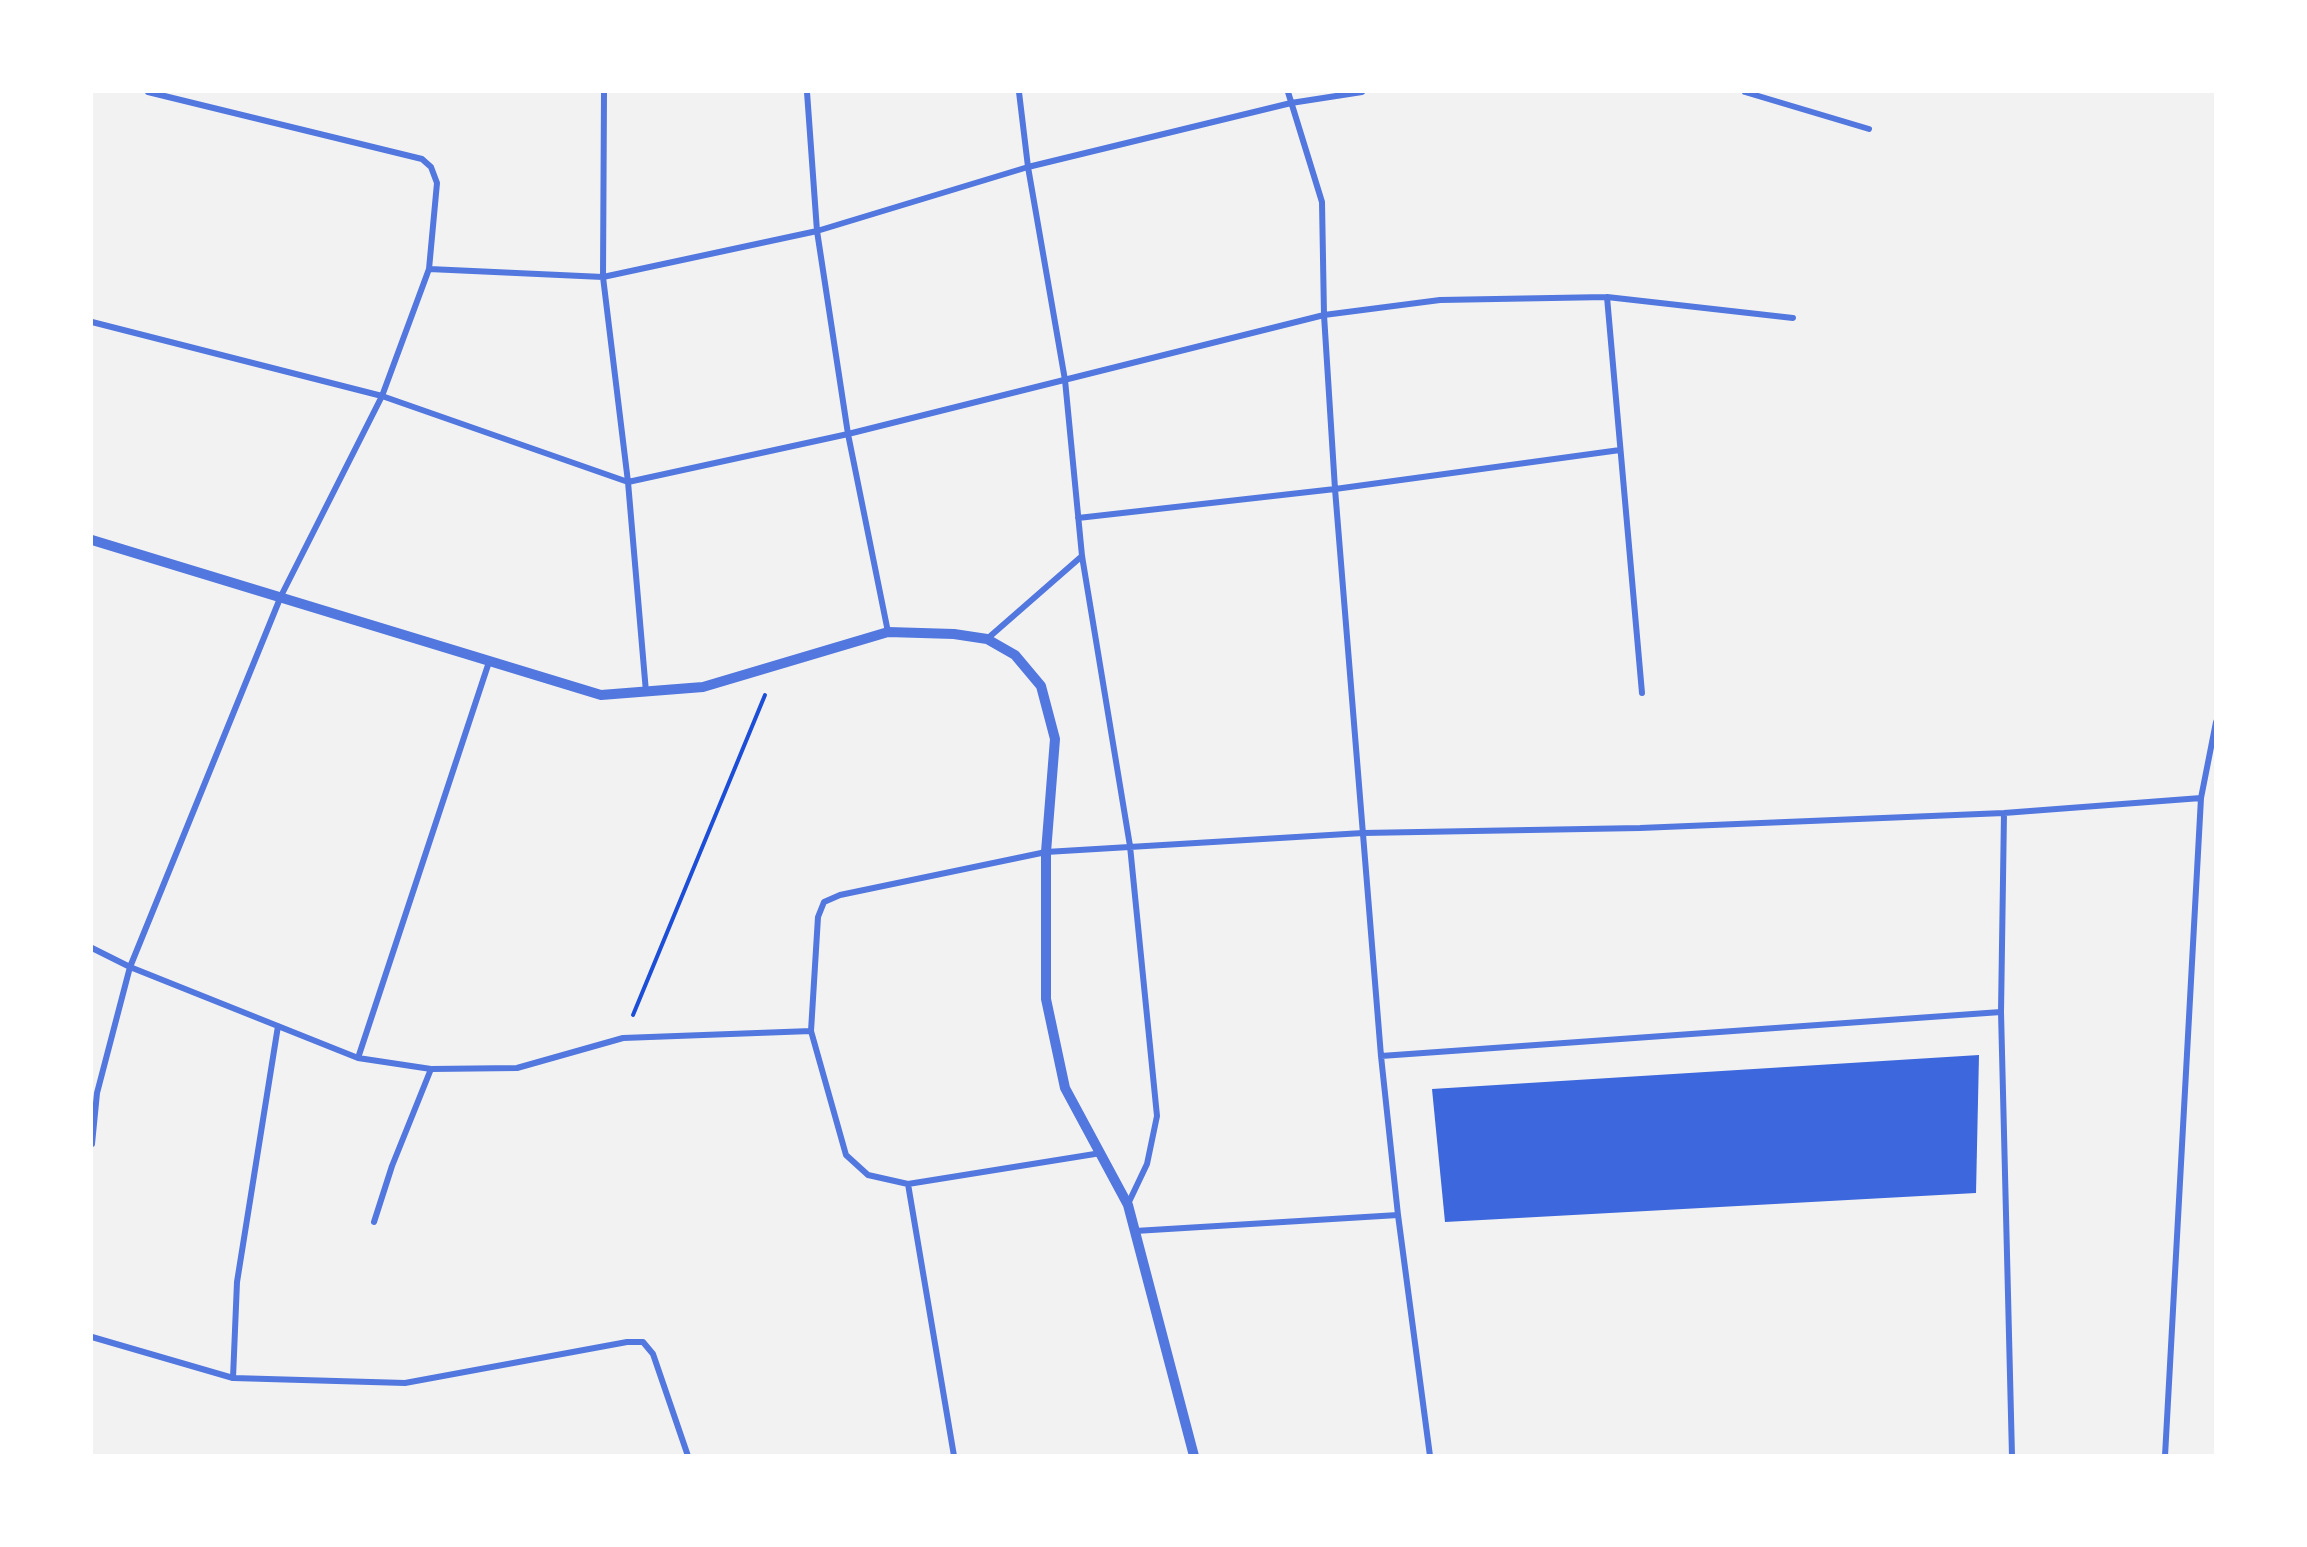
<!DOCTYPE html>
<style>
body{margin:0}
#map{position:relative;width:2307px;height:1547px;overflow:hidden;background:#f2f2f2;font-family:"Alegreya Sans",sans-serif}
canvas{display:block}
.frame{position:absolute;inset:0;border:93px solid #fff;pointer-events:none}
</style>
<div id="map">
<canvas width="2307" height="1547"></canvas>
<div class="frame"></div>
</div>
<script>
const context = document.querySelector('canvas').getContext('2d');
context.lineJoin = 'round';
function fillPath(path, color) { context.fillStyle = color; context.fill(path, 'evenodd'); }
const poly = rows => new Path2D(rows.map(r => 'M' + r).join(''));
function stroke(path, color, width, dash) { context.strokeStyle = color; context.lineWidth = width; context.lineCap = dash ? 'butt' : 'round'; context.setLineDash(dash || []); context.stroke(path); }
const building = poly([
 [1979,1055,1976,1193,1445,1222,1432,1089]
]);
const path = poly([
 [633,1015,765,695]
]);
const minor = poly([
 [604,92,603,277,628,482,646,692],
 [807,92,817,231,848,434,888,632],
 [1019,92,1028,167,1065,380,1082,556,1130,846,1157,1116,1147,1164,1128,1204],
 [1288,92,1322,202,1324,315,1335,489,1381,1056,1398,1215,1430,1456],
 [1745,92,1869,129],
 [429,269,603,277,817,231,1028,167,1291,103,1362,92],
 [1607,297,1642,693],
 [92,322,382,396,628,482,848,434,1324,315,1440,300,1607,297,1793,318],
 [1078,518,1335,489,1620,450],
 [987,639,1082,556],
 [2004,813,2001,1012,2012,1456],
 [92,948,130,967,358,1058,431,1069,517,1068,623,1038,811,1031],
 [1381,1056,2001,1012],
 [358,1058,489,662],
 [92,1144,97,1093,130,967,281,596,382,396,429,269,437,183,431,167,422,159,148,92],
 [1101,1153,908,1184,868,1175,846,1155,811,1031,818,917,824,902,840,895,1046,852,1363,833,1640,828,2004,813,2201,798],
 [908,1184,954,1456],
 [374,1222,392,1166,431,1069],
 [1135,1231,1398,1215],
 [92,1337,233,1378,405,1383,627,1342,643,1342,653,1354,688,1456],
 [233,1378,237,1282,278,1026],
 [2165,1456,2201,798,2216,722]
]);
const tertiary = poly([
 [92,540,601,695,703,687,888,632,954,634,987,639,1015,655,1041,686,1055,739,1046,852,1046,999,1065,1088,1128,1205,1194,1456]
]);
fillPath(building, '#3d67dc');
stroke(path, '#1d4ed8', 4);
stroke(minor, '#5277de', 6);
stroke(tertiary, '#5277de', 10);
</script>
